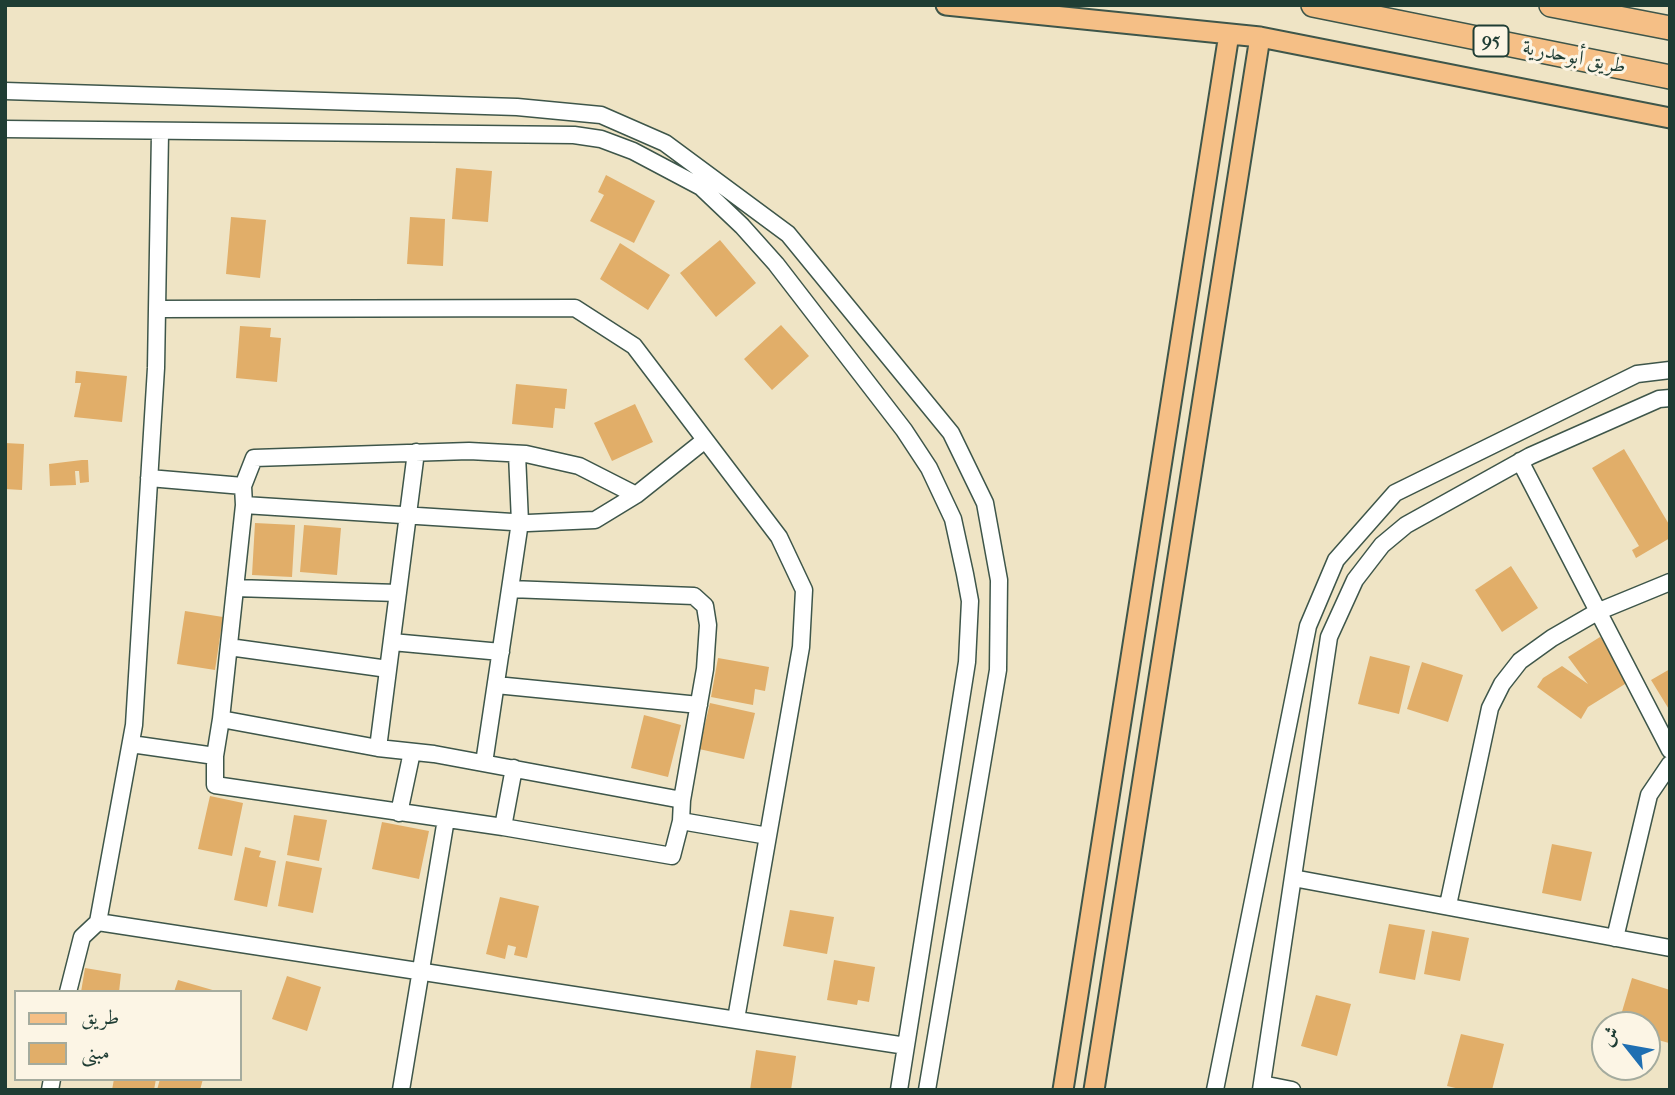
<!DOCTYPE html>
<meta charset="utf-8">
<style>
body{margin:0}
#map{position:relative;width:1675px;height:1095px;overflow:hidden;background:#efe4c5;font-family:"IM FELL French Canon",Amiri,serif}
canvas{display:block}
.frame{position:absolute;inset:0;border:7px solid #1f3d34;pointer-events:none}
.legend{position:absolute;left:14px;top:990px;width:228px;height:91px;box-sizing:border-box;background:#fcf5e5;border:2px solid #a4ab9e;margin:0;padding:9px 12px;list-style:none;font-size:21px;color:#1f3d34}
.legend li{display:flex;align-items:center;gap:14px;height:35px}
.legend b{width:35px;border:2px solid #a4ab9e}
.north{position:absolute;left:1591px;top:1011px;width:70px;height:70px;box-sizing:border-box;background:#fcf5e5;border:2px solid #a4ab9e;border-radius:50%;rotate:301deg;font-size:19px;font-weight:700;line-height:28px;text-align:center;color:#1f3d34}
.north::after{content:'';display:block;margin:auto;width:24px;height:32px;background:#1f6fb2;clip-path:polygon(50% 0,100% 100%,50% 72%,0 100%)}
</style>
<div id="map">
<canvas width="1675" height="1095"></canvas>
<div class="frame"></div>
<ul class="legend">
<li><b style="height:9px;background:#f5bf86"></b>طريق</li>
<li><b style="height:19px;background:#e1ae69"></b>مبنى</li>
</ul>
<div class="north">ش</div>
</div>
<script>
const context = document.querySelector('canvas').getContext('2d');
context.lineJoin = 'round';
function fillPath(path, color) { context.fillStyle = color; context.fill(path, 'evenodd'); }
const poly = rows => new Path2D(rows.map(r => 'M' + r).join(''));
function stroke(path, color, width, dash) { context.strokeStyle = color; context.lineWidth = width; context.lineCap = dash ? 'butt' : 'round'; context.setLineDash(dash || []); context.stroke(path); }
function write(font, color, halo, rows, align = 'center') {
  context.font = font + ' "IM FELL French Canon",Amiri,serif'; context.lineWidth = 6; context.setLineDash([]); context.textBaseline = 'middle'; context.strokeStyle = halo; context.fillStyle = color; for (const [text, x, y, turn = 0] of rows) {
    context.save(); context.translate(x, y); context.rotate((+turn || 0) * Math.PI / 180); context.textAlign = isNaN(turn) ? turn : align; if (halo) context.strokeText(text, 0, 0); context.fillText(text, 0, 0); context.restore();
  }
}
const building = poly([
 [456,168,492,171,488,222,452,219],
 [606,175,655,201,634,243,590,221,604,195,598,192],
 [231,217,266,220,260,278,226,274],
 [410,217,445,219,443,266,407,264],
 [720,240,756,283,716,317,680,273],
 [620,243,670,275,648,310,600,279],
 [781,325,809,356,772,390,744,359],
 [240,326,271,328,270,337,281,338,277,382,236,378],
 [76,371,127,376,122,422,74,417,81,383,75,383],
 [516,384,567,389,565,409,555,408,553,428,512,424],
 [635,404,653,442,612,461,594,423],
 [5,443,24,444,22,490,5,489],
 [1624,449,1670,526,1670,538,1636,558,1632,550,1639,546,1592,468],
 [82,460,88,460,89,482,80,483,79,471,75,471,76,485,50,486,49,464],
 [255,523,295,525,292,577,252,575],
 [304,525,341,528,337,575,300,572],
 [1511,566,1538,608,1502,632,1475,590],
 [185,611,223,617,215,670,177,664],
 [1600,637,1607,643,1630,677,1625,684,1588,707,1581,719,1537,687,1543,678,1562,666,1588,684,1568,657],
 [1370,656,1410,666,1399,714,1358,704],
 [718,658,769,667,765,691,755,689,753,705,711,697],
 [1422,662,1463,675,1448,722,1407,709],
 [1670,669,1670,711,1651,680],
 [710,703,755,713,744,759,699,749],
 [644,715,681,725,668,777,631,768],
 [210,796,243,803,232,856,198,849],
 [294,815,327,820,319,861,287,855],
 [382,822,429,831,419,879,372,869],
 [1552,844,1592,852,1581,901,1542,893],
 [245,847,261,851,259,857,276,861,267,907,234,900],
 [286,861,322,868,313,913,278,906],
 [500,897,539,906,527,958,514,955,516,947,508,945,505,959,486,954],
 [790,910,834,917,827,954,783,946],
 [1389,924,1425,930,1415,980,1379,973],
 [1432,931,1469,938,1460,981,1424,974],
 [834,960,875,967,869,1002,858,1000,857,1005,827,1000],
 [85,968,121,974,119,992,81,992],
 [287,976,321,987,307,1031,272,1019],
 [1632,978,1670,990,1669,1043,1647,1037,1647,1025,1618,1025],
 [178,980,216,991,216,992,174,992],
 [1316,995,1351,1004,1337,1056,1301,1046],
 [1461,1034,1504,1044,1492,1090,1464,1090,1447,1086],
 [756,1050,796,1056,791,1090,750,1090],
 [114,1079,156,1079,154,1090,112,1090],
 [160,1079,203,1079,200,1090,157,1090]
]);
const minor = poly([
 [5,91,517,107,601,115,665,143,788,234,951,433,985,503,999,580,998,670,927,1090],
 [5,129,574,135,601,139,633,151,701,187,742,226,776,264,904,430,929,468,953,519,965,574,970,601,967,662,899,1090],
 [160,133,156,368,134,725,98,922,906,1046],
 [157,309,575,308,634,346,779,537,804,590,801,647,736,1019],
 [1520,461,1670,750],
 [149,478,243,486,244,505,528,523,595,520,636,495,705,440],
 [243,486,254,458,469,451,526,454,579,466,636,495],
 [235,588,398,593],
 [510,589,694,596,705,606,708,625,705,669,682,800],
 [392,642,501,652],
 [229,647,388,669],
 [496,685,699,705],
 [221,719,244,505],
 [131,744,215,756,221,719,378,748,434,754,682,800,681,821,768,836],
 [378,748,416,452],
 [215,756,215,785,503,827,672,856,681,821],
 [484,763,520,522,517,454],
 [399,813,412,752],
 [503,827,514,768],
 [1293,878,1670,948],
 [1448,905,1490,708,1502,684,1520,661,1552,638,1597,612,1670,582],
 [1615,938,1649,795,1670,764],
 [68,992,82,937,98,922],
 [1262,1084,1292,1090],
 [50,1090,52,1079],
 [401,1090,446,819],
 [1215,1090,1308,626,1336,560,1395,493,1637,374,1670,370],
 [1261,1090,1329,637,1355,580,1382,545,1406,525,1530,456,1659,399,1670,398]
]);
const major = poly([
 [946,5,1260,37,1670,118],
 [1063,1090,1229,34],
 [1094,1090,1260,37]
]);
const highway = poly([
 [1313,5,1670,77],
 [1551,5,1670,28]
]);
const shields = [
 [1491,41,35]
];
const shieldNames = [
 ["95",1491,41]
];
const streetNames = [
 ["طريق أبوحدرية",1574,58,11]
];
fillPath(building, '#e1ae69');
stroke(minor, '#3e564a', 19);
stroke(major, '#3e564a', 23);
stroke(highway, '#3e564a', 26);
stroke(minor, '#fff', 16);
stroke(major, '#f5bf86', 19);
stroke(highway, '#f5bf86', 23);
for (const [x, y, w] of shields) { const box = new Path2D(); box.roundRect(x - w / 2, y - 15.5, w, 31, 5); context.fillStyle = '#fcf5e5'; context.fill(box); stroke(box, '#1f3d34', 2); }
write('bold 19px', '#1f3d34', null, shieldNames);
write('21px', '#1f3d34', '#fcf5e5', streetNames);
</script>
